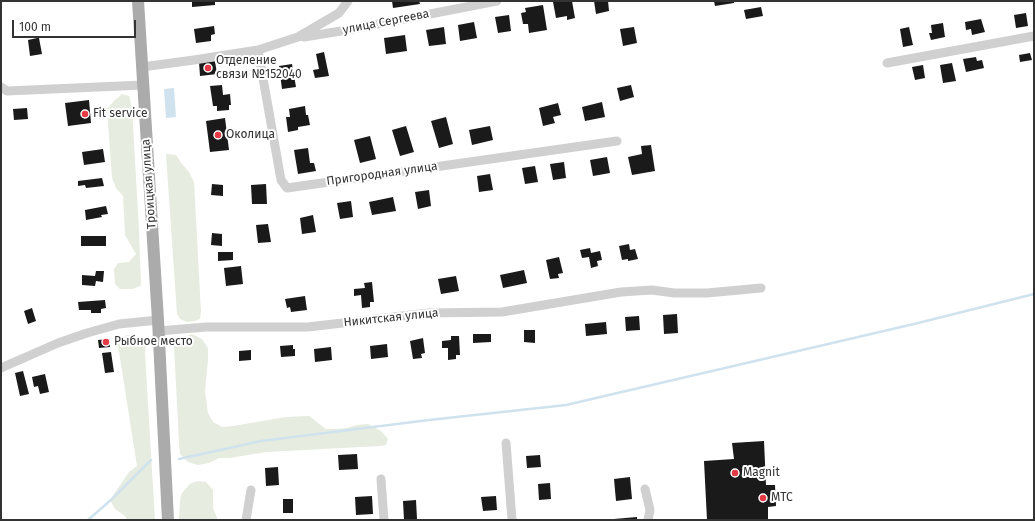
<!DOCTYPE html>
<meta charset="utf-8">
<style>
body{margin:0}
#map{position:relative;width:1035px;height:521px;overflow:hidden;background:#fff;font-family:"Fira Sans",sans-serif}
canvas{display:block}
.frame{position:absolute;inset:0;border:2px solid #333;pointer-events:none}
.scale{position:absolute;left:12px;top:20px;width:124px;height:18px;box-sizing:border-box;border:2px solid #333;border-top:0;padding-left:5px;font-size:12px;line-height:14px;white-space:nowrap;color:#333;-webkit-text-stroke:3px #fff;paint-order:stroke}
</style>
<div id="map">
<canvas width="1035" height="521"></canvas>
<div class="frame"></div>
<div class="scale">100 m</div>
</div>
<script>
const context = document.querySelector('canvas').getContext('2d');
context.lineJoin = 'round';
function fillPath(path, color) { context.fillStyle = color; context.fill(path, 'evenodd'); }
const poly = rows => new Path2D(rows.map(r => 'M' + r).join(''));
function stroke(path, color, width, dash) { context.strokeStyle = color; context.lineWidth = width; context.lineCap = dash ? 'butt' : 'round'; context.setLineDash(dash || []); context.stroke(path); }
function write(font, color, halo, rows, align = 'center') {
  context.font = font + ' "Fira Sans",sans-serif'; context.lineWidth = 4; context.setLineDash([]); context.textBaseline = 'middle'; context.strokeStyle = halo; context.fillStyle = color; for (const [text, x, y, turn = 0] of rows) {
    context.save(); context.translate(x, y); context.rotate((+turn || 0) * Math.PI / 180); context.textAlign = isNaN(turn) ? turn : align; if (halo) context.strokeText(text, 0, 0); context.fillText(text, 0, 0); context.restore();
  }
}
const green = poly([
 [122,94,129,96,132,108,139,231,141,285,140,286,132,289,120,289,115,284,114,269,118,263,129,262,136,254,125,235,123,196,116,188,112,178,107,109,114,101],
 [166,154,176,155,182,164,189,172,194,182,201,312,200,319,195,321,187,322,180,319,177,314],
 [192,334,202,339,208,348,208,359,205,391,208,413,213,422,222,427,233,426,286,417,309,416,326,429,336,429,347,428,357,425,368,424,381,431,388,439,386,445,380,446,266,452,230,458,219,458,209,463,198,465,188,462,180,454,179,443,174,345,182,338],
 [127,335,137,336,146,343,145,354,155,520,127,520,125,516,115,509,110,500,129,472,137,466,117,339],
 [197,481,206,482,213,490,213,508,218,520,179,520,180,500,182,493,190,484]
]);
const water = poly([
 [174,88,176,117,166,118,164,89]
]);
const stream = poly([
 [179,459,261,441,429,420,566,405,914,324,1034,294],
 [88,520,112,499,151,460]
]);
const building = poly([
 [192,1,215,1,215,5,192,7],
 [392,1,419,1,420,4,393,8],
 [559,1,572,1,575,18,567,20,567,16,556,18,553,2],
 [594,1,608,1,609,11,596,14],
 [714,1,734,1,734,3,715,6],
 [543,5,547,30,529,33,528,24,523,24,521,13,526,12,525,8],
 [761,7,763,16,746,19,744,10],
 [1026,13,1028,26,1016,28,1014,15],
 [509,15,511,31,498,33,495,17],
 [981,19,985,32,972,35,971,29,966,30,965,22],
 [474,22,477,38,460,41,458,25],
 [943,23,945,37,931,40,929,33,932,33,931,25],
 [214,26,215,34,211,35,211,41,196,43,194,29],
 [444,27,446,44,429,46,426,30],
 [634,27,637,43,623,46,620,29],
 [909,27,913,45,903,47,900,29],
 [405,35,407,51,386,54,384,38],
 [37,38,39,38,42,54,30,56,28,40],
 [324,52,329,76,315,78,313,70,319,69,316,54],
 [1030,53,1032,60,1020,62,1019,55],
 [976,57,977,61,982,60,984,68,966,72,963,59],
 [215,61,217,74,200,76,199,62],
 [952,63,956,81,943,83,940,65],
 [292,64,296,87,282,89,279,66],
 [923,65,925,78,915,80,912,67],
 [222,85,223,95,230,94,231,105,229,105,229,110,217,111,217,106,213,106,210,86],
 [631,85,634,97,620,101,617,88],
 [89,100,91,123,68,126,65,103],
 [602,102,605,117,585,121,582,107],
 [558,103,561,115,553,117,555,123,543,126,539,108],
 [305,106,306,115,308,115,310,125,298,127,298,130,288,132,286,117,290,117,289,109],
 [27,108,28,119,14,120,13,109],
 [446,117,453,144,439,148,431,121],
 [225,118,229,150,210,152,206,121],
 [406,126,414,152,400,156,392,130],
 [490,126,493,140,472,145,469,130],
 [370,136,376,159,360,163,354,140],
 [651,145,655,171,632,175,628,157,642,154,641,146],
 [308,148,310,163,314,163,316,171,298,174,294,150],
 [103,149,105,162,84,165,82,152],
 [607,157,610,173,593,176,590,160],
 [564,162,566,178,553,180,550,164],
 [535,166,538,182,525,184,522,168],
 [490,174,493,190,479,192,477,176],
 [102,178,104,186,86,188,85,185,78,186,78,181],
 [212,184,223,185,223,196,211,195],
 [266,184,267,204,252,204,251,185],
 [429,190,431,206,418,209,415,192],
 [393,197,396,211,372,215,369,202],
 [351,201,353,217,340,219,337,203],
 [106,206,108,214,101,215,102,217,86,220,85,210],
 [313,215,316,232,302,234,300,218],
 [268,224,271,242,258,243,256,225],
 [212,233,222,234,222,246,211,245],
 [81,236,106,236,106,246,81,246],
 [629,244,630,250,635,249,638,259,628,261,628,259,622,260,619,246],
 [590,248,591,253,600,251,602,260,597,261,598,266,591,268,589,257,582,258,580,250],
 [218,252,233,252,233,260,218,261],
 [559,257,563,273,558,274,559,278,550,279,546,260],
 [241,266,243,284,226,286,224,268],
 [524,270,527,283,503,288,500,275],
 [96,271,104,271,103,282,96,281,95,286,82,285,82,275,95,276],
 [456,276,459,291,441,294,438,279],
 [372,282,374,302,370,302,370,307,362,308,361,295,354,296,354,289,365,288,364,283],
 [305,296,307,310,291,312,290,307,287,308,285,299],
 [105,300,106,308,101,309,101,313,91,313,91,310,79,310,78,302],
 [32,308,36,321,28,324,24,311],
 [677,314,678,333,664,334,663,315],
 [639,316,640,330,626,331,625,317],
 [606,322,607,334,586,336,585,324],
 [524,330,535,330,535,343,524,342],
 [473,334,491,334,491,342,473,343],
 [451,336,459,336,460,355,456,355,456,359,448,360,448,348,442,348,442,341,451,340],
 [423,338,425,353,421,354,422,358,413,359,410,341],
 [109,339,110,347,99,348,98,340],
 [387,344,388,357,371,359,370,346],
 [293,345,293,349,295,349,295,356,281,357,280,346],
 [331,347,332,360,315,362,314,349],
 [251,350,251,360,239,361,239,351],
 [111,352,114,372,105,373,102,353],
 [23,371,29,394,20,396,15,373],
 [45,374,49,392,40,394,38,386,34,387,32,377],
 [764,441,766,485,775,485,776,506,768,507,768,520,707,520,704,461,734,459,732,443],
 [357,454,358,469,339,470,338,455],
 [540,455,541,467,527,468,526,456],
 [278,467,279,485,266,486,265,468],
 [630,477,632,499,616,501,614,479],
 [550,483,551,499,539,500,538,484],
 [372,496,373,514,356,515,355,497],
 [496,496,497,510,483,511,481,497],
 [283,499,293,499,293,513,283,513],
 [416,500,417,519,404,520,403,501],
 [637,517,637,520,614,520,614,519]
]);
const minor = poly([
 [304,37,347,30,497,1],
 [258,50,281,180,287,188,617,141],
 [887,63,1034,36],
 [142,67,194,60,258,50,298,37,339,13,348,1],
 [1,87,7,91,143,85],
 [159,331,206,327,308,327,428,313,502,312,621,292,652,290,674,293,707,293,761,288],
 [1,368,58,343,87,333,119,324,158,320],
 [506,443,512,520],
 [381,479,384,520],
 [645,489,650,510,648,520],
 [246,520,251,490]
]);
const major = poly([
 [138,1,158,320,168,520]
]);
const markers = [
 [208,68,4,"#e63946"],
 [85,114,4,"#e63946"],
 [218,135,4,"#e63946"],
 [106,342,4,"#e63946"],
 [735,473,4,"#e63946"],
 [763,498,4,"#e63946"]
];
const streetNames = [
 ["улица Сергеева",386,22,-11],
 ["Пригородная улица",382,174,-8],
 ["Троицкая улица",149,184,-94],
 ["Никитская улица",391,318,-6]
];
const poiNames = [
 ["Отделение",216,61],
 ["связи №152040",216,75],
 ["Fit service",93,114],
 ["Околица",226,135],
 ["Рыбное место",114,342],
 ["Magnit",743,473],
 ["МТС",771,498]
];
fillPath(green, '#e6ecdf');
fillPath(water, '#cfe2ee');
stroke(stream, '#cfe2ee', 2.5);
fillPath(building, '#1a1a1a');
stroke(minor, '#d0d0d0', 9);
stroke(major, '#ababab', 12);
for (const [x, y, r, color] of markers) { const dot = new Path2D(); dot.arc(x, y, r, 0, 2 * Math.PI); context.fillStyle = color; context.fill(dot); stroke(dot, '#fff', 1.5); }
write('12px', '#333', '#fff', streetNames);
write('12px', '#333', '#fff', poiNames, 'left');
</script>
